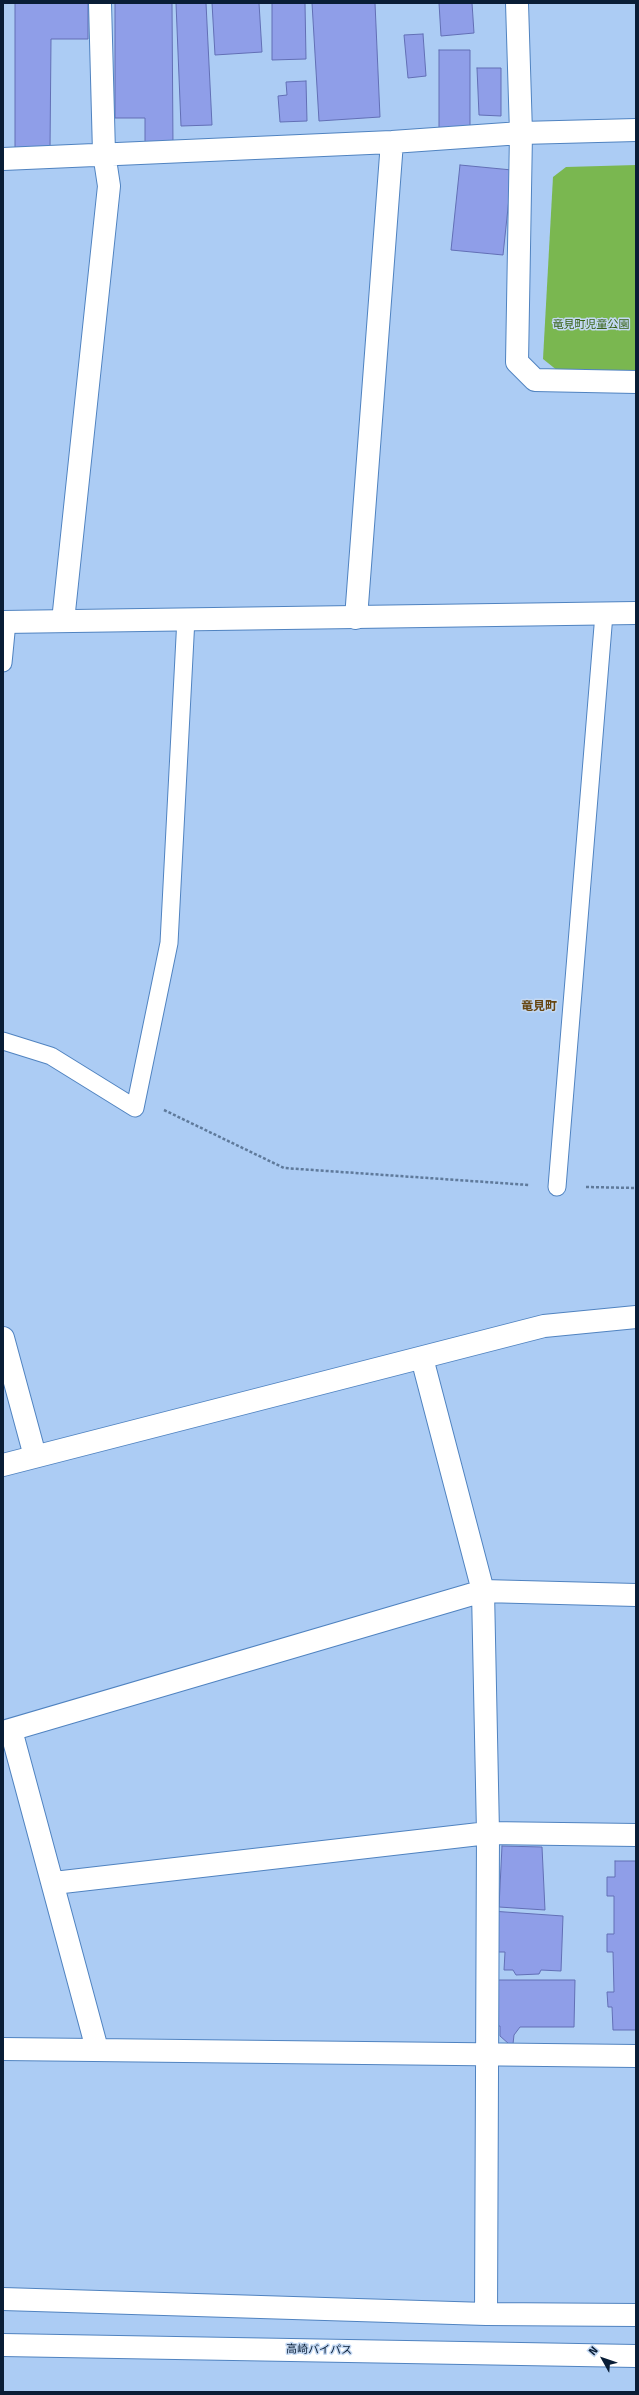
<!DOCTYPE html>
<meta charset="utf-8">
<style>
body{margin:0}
#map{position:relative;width:639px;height:2395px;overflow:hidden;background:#acccf4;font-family:"Fira Sans",sans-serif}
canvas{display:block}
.frame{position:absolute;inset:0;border:4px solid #091d36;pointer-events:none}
.north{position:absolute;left:583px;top:2339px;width:40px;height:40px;-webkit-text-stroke:3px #c3d8f3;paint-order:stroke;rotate:310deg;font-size:11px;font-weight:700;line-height:16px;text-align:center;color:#091d36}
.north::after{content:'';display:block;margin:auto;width:14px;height:18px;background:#091d36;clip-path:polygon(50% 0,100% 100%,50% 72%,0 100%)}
</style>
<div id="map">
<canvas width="639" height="2395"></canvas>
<div class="frame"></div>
<div class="north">N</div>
</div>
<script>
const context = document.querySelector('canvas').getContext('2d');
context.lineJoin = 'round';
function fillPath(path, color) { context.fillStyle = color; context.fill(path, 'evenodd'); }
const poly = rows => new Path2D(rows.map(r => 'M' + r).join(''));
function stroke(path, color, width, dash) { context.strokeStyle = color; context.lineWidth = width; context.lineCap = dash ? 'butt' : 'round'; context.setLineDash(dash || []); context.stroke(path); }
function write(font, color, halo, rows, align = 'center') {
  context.font = font + ' "Fira Sans","Noto Sans JP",sans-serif'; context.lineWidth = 3; context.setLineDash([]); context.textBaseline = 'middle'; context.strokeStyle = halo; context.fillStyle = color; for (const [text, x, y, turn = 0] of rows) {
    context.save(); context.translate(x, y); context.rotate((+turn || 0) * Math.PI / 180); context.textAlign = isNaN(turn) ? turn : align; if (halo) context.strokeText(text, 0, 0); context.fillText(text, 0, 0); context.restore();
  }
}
const green = poly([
 [636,165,636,371,558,371,543,359,553,177,566,167]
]);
const building = poly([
 [15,3,88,3,88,39,51,39,50,150,15,150,15,3],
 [115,3,172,3,173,147,145,148,145,118,115,118,115,3],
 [176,3,206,3,212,125,181,126,176,3],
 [212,3,259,3,262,52,215,55,212,3],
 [272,3,305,3,306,59,272,60,272,3],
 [312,3,375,3,380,117,319,121,312,3],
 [439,3,472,3,474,33,441,36,439,3],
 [423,34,426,76,408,78,404,35,423,34],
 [439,50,470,50,470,128,439,128,439,50],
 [477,68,501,68,501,116,479,115,477,68],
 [306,81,307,121,280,122,278,96,287,95,286,82,306,81],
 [460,165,512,170,503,255,451,250,460,165],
 [502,1846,542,1847,545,1910,499,1907,502,1846],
 [615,1861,636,1861,636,2030,613,2030,612,2007,608,2007,607,1992,614,1992,613,1952,607,1952,607,1934,614,1934,614,1896,607,1896,607,1877,615,1877,615,1861],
 [491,1911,563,1916,561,1971,541,1970,539,1974,516,1975,513,1970,504,1970,505,1952,489,1952,491,1911],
 [494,1980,575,1980,574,2027,520,2027,514,2035,513,2044,509,2044,500,2036,500,2026,494,2026,494,1980]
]);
const path = poly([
 [164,1110,284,1168,529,1185],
 [586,1187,636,1188]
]);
const service = poly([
 [3,663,7,622],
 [3,1041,51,1056,135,1108,169,943,186,618],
 [557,1187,604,614]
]);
const minor = poly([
 [517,3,521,133,517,362,535,380,636,382],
 [3,159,392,142,521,133,636,130],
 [356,618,392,142],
 [63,621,109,186,104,153,100,3],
 [3,1338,35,1456],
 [422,1358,483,1591,488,1833,486,2314],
 [11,1730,97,2049],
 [3,1732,483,1591,636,1595],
 [54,1883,488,1833,636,1835],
 [3,2049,636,2056],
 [3,2299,486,2314,636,2315]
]);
const tertiary = poly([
 [3,622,636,613],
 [3,1465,544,1326,636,1317]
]);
const trunk = poly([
 [3,2345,636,2356]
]);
const parkNames = [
 ["竜見町児童公園",591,325]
];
const streetNames = [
 ["高崎バイパス",319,2350,1]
];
const neighbourhoodNames = [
 ["竜見町",539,1007]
];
fillPath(green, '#7ab750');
fillPath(building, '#8f9ee8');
stroke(building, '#626fb5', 1);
stroke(service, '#5083c0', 19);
stroke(minor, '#5083c0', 24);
stroke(tertiary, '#5083c0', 24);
stroke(trunk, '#5083c0', 24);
stroke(path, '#5f7a9b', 2.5, [3, 2]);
stroke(service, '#fff', 17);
stroke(minor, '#fff', 22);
stroke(tertiary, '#fff', 22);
stroke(trunk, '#fff', 22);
write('11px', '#376214', '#c3d8f3', parkNames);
write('11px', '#091d36', '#c3d8f3', streetNames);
write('bold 12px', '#664510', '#c3d8f3', neighbourhoodNames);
</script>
